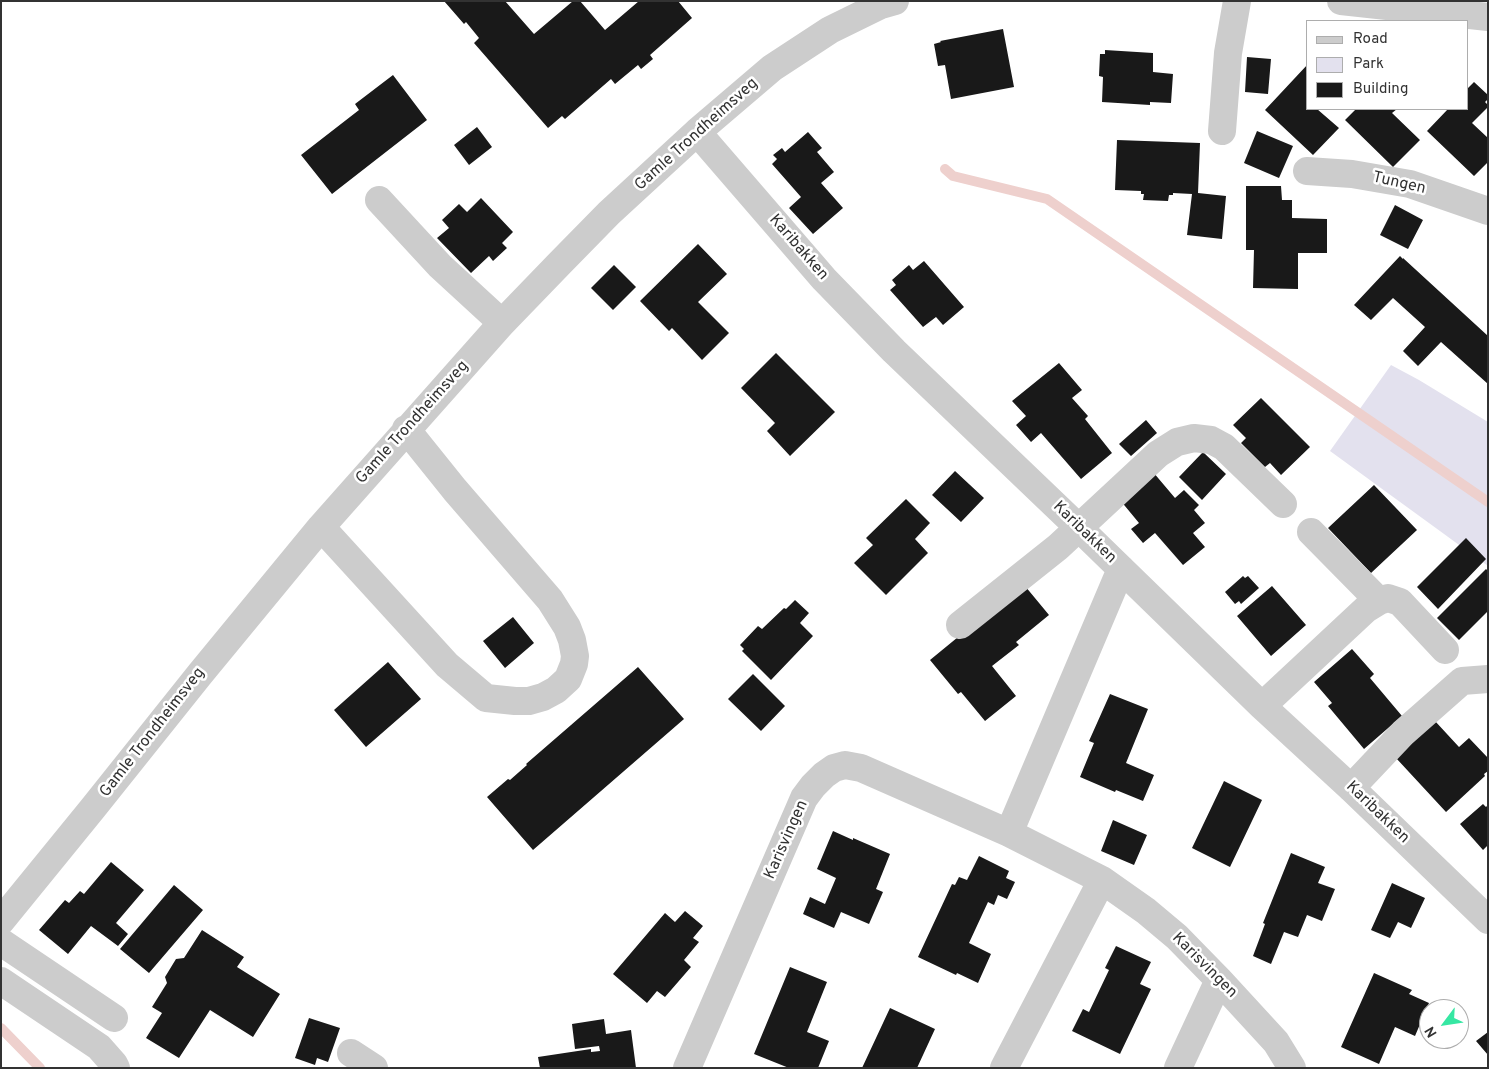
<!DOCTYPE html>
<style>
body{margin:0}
#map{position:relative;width:1489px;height:1069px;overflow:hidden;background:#fff;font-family:Overpass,sans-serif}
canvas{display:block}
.frame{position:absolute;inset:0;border:2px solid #323232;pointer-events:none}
.legend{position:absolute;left:1306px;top:20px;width:162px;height:90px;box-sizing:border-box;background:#fff;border:1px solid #adadad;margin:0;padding:6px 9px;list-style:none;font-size:15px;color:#323232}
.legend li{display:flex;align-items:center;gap:10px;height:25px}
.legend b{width:25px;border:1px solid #adadad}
.north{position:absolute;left:1419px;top:999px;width:50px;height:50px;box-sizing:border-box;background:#fff;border:1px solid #adadad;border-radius:50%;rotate:239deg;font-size:14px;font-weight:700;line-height:20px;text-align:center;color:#323232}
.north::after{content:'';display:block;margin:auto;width:18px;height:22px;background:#36e7a3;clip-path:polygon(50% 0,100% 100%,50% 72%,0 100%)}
</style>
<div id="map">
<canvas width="1489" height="1069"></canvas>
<div class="frame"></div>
<ul class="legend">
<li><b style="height:6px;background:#ccc"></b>Road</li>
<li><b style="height:14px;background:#e3e1ee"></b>Park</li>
<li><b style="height:14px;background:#191919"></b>Building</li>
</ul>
<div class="north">N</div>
</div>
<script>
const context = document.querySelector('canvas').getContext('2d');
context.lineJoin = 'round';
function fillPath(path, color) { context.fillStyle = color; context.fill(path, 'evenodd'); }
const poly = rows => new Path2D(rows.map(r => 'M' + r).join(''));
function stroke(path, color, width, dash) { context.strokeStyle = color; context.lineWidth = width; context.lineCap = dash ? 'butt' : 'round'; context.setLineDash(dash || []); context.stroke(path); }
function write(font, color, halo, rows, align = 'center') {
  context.font = font + ' Overpass,sans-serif'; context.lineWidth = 5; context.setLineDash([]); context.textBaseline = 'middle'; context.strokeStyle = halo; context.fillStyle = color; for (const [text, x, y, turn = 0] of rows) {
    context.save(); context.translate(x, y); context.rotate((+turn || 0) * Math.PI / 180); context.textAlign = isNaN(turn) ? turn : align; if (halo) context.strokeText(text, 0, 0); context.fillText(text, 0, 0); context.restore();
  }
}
const green = poly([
 [1391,365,1419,380,1488,422,1488,566,1330,451]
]);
const stream = poly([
 [945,169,953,176,1047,199,1488,502],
 [1,1028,40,1068]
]);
const building = poly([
 [444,1,505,1,534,34,573,1,580,1,605,30,639,1,678,1,692,18,650,55,653,59,641,69,638,65,615,84,611,79,565,119,562,116,548,128,474,43,479,38,466,22,464,24],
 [1003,29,1014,87,951,99,945,65,938,66,934,44,941,42,940,41],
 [1105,50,1153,53,1153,72,1173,74,1171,103,1150,102,1150,105,1102,102,1103,77,1099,76,1100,54,1105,54],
 [1247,57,1271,59,1268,94,1245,92],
 [1308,64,1308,109,1317,109,1339,128,1313,155,1265,110],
 [393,75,427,120,332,194,301,155,359,110,355,104],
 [1474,82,1488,95,1488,99,1485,102,1488,105,1488,107,1472,123,1488,138,1488,162,1474,176,1427,131,1448,109,1468,109,1468,88],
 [1356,109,1397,109,1392,113,1420,140,1393,167,1345,120],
 [477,127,492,147,469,165,454,145],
 [1257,131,1293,146,1279,178,1244,163],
 [808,132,822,148,817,152,834,172,821,183,843,208,813,234,789,208,801,197,772,164,777,159,773,155,782,148,785,152],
 [1117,140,1200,143,1198,193,1226,196,1222,239,1187,235,1192,194,1173,193,1173,195,1169,195,1168,201,1143,200,1144,194,1141,194,1141,191,1115,190],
 [1246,186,1281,186,1282,200,1292,200,1292,218,1327,219,1327,253,1298,253,1298,289,1253,288,1254,250,1246,250],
 [481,198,513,232,502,243,507,248,493,261,489,256,471,273,437,238,449,228,442,220,459,204,467,212],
 [1395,205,1423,220,1408,249,1380,235],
 [698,244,727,274,698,302,729,333,702,360,672,328,669,331,640,301],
 [1400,256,1403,259,1403,258,1488,336,1488,384,1441,342,1418,366,1403,351,1425,327,1393,298,1371,320,1354,305],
 [924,261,964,307,943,325,936,317,923,327,890,290,896,285,892,280,909,265,913,270],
 [614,265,636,287,613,310,591,288],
 [776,353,835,412,790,456,767,431,775,423,741,388],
 [1059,363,1082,390,1072,398,1088,416,1085,419,1112,453,1081,479,1041,433,1031,442,1016,425,1026,416,1012,401],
 [1261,398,1310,447,1281,475,1270,463,1265,467,1241,443,1246,438,1233,425],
 [1146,420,1157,433,1131,456,1119,444],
 [1203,452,1226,474,1202,500,1179,477],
 [955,471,984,498,961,522,932,495],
 [1153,472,1175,498,1184,490,1199,505,1194,510,1205,523,1193,533,1205,547,1183,565,1155,533,1143,543,1131,529,1139,523,1120,500],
 [1374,485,1417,530,1371,573,1328,528],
 [906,499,930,523,915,539,928,553,886,595,854,563,873,545,866,538],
 [1466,538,1486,559,1438,609,1417,587],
 [1486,569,1488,571,1488,611,1459,640,1437,618],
 [1243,576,1245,578,1248,576,1259,588,1241,604,1239,601,1235,604,1225,592],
 [1025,586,1049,615,1016,642,1019,645,992,666,1016,696,985,721,961,692,958,694,930,660,991,610],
 [1272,586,1306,625,1271,656,1237,616],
 [795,600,809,613,800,623,813,636,771,680,742,651,744,649,740,645,758,626,762,629,784,608,786,609],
 [513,617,534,643,505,668,483,641],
 [1352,649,1374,674,1370,678,1402,716,1364,749,1328,706,1332,703,1314,682],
 [388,662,421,699,366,747,334,710],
 [638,667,684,719,533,850,487,797,508,779,510,780,527,765,526,764],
 [753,674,785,706,761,731,728,699],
 [1110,694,1148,709,1126,763,1154,775,1143,801,1116,790,1115,792,1080,777,1094,743,1089,741],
 [1435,721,1459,747,1469,738,1488,758,1488,771,1484,774,1485,776,1446,812,1396,758],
 [1224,781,1262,800,1230,867,1192,848],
 [1483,804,1486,807,1488,805,1488,845,1483,850,1460,824],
 [1113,820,1147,835,1134,865,1101,851],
 [833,831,853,840,853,838,890,854,876,889,883,892,869,924,841,912,834,928,803,914,810,897,825,904,836,878,817,869],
 [1291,853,1325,867,1318,883,1335,889,1322,921,1307,915,1298,937,1284,932,1271,964,1253,956,1265,924,1263,923],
 [979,856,1009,871,1006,878,1015,882,1007,899,998,895,994,905,988,902,969,943,991,954,978,983,957,973,956,975,918,957,952,884,955,885,959,877,967,880],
 [111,862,144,890,116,923,128,934,118,946,91,926,68,954,39,930,65,900,69,903,80,891,84,894],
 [1392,883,1425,898,1411,928,1398,922,1390,938,1371,930],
 [174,885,203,910,149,973,120,949],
 [685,911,703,926,693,938,699,942,684,960,691,967,665,997,657,991,647,1003,613,974,665,913,675,922],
 [202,930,244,957,237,967,280,994,253,1037,210,1010,179,1058,146,1038,162,1013,152,1007,167,983,165,977,176,959,184,958],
 [1116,946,1151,962,1140,984,1151,989,1120,1054,1072,1031,1083,1009,1089,1012,1109,970,1105,968],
 [790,967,827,982,807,1032,829,1041,818,1068,789,1068,754,1054],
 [1374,973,1412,990,1409,994,1429,1003,1415,1036,1395,1027,1379,1064,1341,1047],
 [890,1008,935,1029,917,1068,862,1068],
 [309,1018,340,1028,328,1062,317,1058,315,1065,295,1058],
 [604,1019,606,1034,631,1030,636,1068,540,1068,538,1057,591,1049,591,1052,600,1051,599,1046,575,1049,572,1024],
 [1488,1032,1488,1055,1476,1041]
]);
const minor = poly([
 [1341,1,1488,17],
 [1222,131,1228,53,1237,1],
 [697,132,824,279,894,351,1079,528,1262,706,1351,788,1488,920],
 [1307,171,1352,174,1410,184,1488,211],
 [379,200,440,266,502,323],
 [321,527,447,665,486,698,515,701,529,701,543,697,556,690,568,679,574,664,575,656,572,640,567,627,550,600,455,490,406,429],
 [1311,532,1379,601],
 [960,625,1058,547,1158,454,1177,442,1194,438,1211,440,1224,447,1283,504],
 [1262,706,1366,609,1379,601,1388,598,1400,602,1445,650],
 [1351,788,1403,733,1462,681,1488,679],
 [1009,833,1121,569],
 [1,921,93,808,200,674,321,527,502,323,559,264,609,213,697,132,772,68,830,30,881,5,895,1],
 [1,942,114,1018],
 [1,981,99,1047,114,1064,116,1068],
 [351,1053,374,1068],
 [687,1068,804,798,813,786,824,775,834,768,845,765,861,768,1009,833,1102,880,1146,911,1177,937,1219,980,1276,1042,1292,1068],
 [1004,1068,1102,880],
 [1178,1068,1219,980]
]);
const streetNames = [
 ["Gamle Trondheimsveg",697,135,-42],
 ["Tungen",1399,184,13],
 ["Karibakken",798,248,49],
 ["Gamle Trondheimsveg",413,423,-48],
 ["Karibakken",1084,533,44],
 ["Gamle Trondheimsveg",153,733,-52],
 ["Karibakken",1377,813,44],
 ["Karisvingen",787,840,-66],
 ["Karisvingen",1204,966,45]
];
fillPath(green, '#e3e1ee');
stroke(stream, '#eed0cd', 10);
fillPath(building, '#191919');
stroke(minor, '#ccc', 28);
write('16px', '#323232', '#fff', streetNames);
</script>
